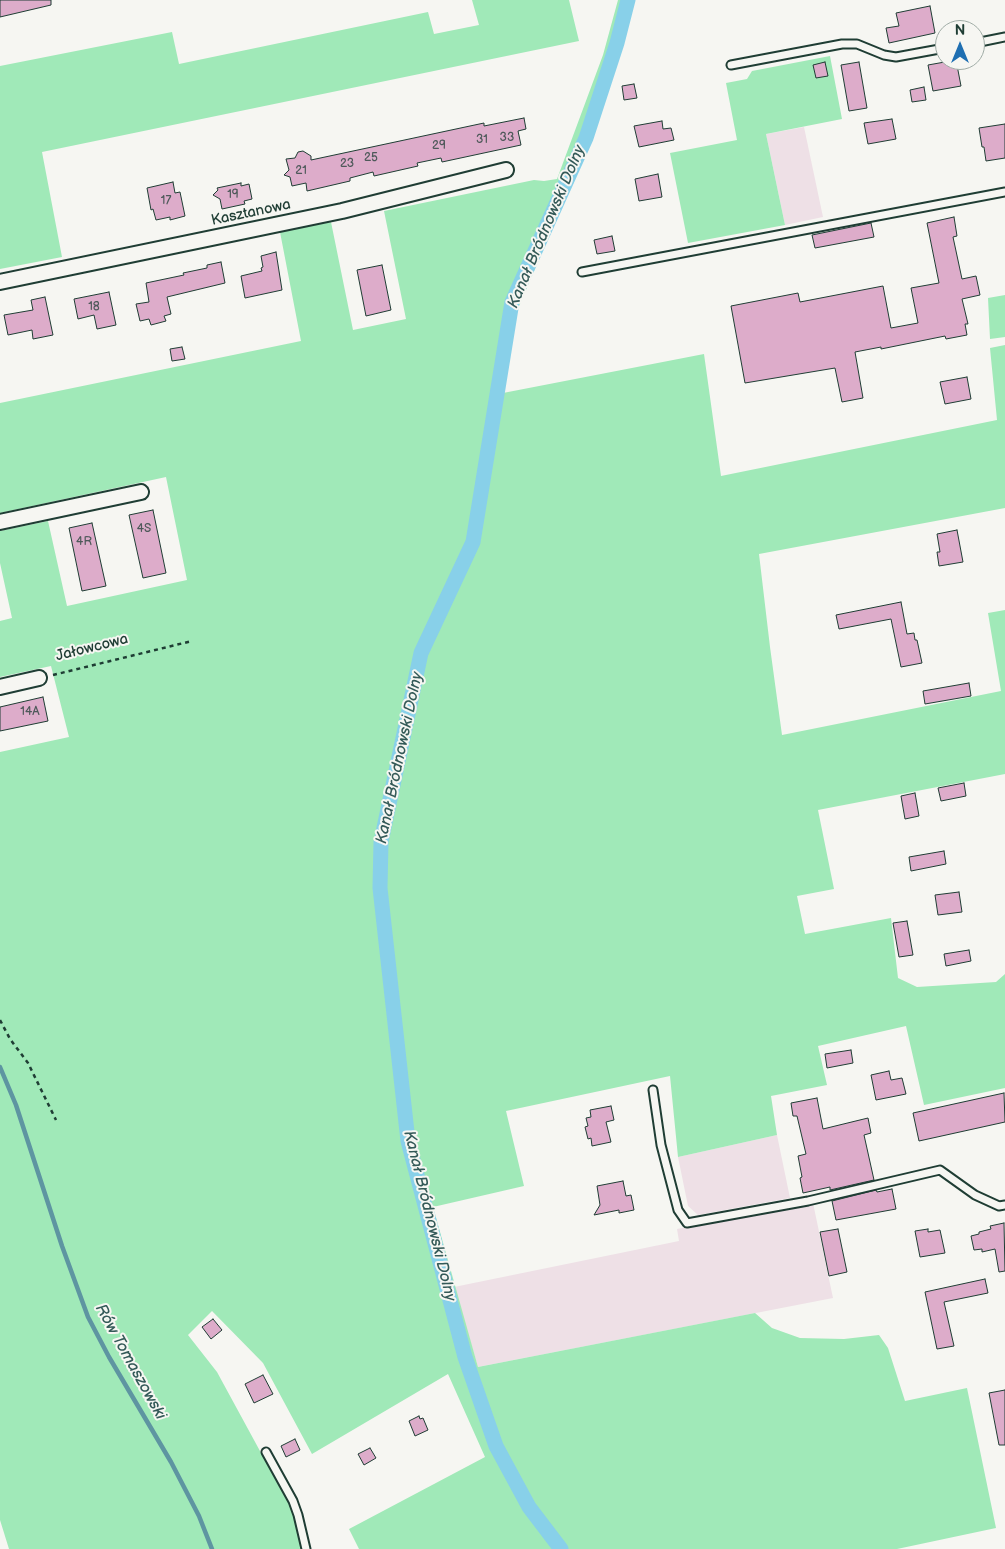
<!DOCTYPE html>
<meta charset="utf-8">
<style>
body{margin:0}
#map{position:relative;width:1005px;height:1549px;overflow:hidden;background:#f6f6f2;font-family:"Balsamiq Sans",sans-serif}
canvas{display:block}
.north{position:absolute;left:935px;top:20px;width:50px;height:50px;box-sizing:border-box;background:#f6f6f2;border:1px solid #a0aca6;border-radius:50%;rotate:0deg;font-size:14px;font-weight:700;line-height:20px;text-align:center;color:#1f3d34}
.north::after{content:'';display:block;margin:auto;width:18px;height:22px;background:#1f6fb2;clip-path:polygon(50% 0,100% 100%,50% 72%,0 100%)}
</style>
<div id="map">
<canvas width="1005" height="1549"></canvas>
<div class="north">N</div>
</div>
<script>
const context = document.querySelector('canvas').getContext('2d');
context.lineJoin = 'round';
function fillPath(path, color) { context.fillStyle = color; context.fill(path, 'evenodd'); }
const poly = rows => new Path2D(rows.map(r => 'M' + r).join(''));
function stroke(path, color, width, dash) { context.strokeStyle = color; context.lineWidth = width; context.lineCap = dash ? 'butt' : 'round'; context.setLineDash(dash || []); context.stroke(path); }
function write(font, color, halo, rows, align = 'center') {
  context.font = font + ' "Balsamiq Sans",sans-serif'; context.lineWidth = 4; context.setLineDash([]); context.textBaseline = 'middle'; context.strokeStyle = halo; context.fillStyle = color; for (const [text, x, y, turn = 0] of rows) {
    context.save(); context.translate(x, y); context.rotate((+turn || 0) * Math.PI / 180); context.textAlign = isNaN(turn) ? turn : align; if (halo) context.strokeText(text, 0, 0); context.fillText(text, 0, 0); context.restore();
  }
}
const built = poly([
 [804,127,823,217,785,225,766,134],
 [777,1135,790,1198,698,1215,688,1206,678,1157],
 [813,1203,833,1298,478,1367,454,1287,679,1241,677,1229]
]);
const green = poly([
 [472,0,569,0,579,41,42,152,62,257,0,269,0,66,172,32,179,64,428,12,434,34,479,25],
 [618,0,634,0,609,85,576,172,514,318,503,393,704,354,721,476,997,420,990,348,1005,345,1005,508,759,554,770,647,782,735,1001,691,988,613,1005,610,1005,774,818,810,834,889,797,896,805,934,891,918,898,978,917,987,996,982,1005,974,1005,1088,924,1105,906,1026,818,1046,827,1085,771,1096,777,1135,678,1157,670,1076,506,1111,524,1186,433,1207,478,1367,755,1313,772,1328,800,1338,844,1339,879,1335,888,1348,905,1401,967,1388,996,1528,897,1549,359,1549,349,1529,485,1457,448,1374,312,1454,263,1363,212,1311,188,1335,217,1372,285,1497,292,1509,302,1549,9,1549,0,1520,0,752,69,737,51,666,0,677,0,621,12,618,0,563,0,531,48,521,67,606,187,580,166,477,0,513,0,403,301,341,280,232,331,222,353,330,406,319,384,211,534,180,544,181,557,179,603,55],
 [830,56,842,119,766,134,785,225,688,243,670,153,737,140,726,83,747,79,752,71],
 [1005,295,1005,337,990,339,988,298]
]);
const stream = poly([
 [0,1067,16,1105,62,1246,88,1317,109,1357,171,1462,199,1516,212,1549]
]);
const canal = poly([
 [561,1549,529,1507,496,1446,465,1357,408,1141,380,888,381,842,421,653,473,542,512,302,586,138,617,43,628,0]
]);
const building = poly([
 [0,0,51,0,51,5,0,17,0,0],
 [930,6,935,33,889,43,886,28,899,26,896,13,930,6],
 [956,60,961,86,933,91,928,65,956,60],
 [825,62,828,76,816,78,813,65,825,62],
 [859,62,867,108,849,111,841,65,859,62],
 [634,84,637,98,624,100,622,86,634,84],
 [924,87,926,100,912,102,910,90,924,87],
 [524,118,526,129,518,131,521,145,442,162,441,158,417,163,418,166,374,176,373,172,350,178,350,181,307,191,306,183,292,186,290,177,284,175,289,170,286,159,295,158,298,152,303,151,311,156,311,160,484,123,484,126,524,118],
 [892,119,896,139,868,144,864,123,892,119],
 [662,121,663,129,671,128,674,140,639,147,634,126,662,121],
 [1005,124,1005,158,986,161,984,147,982,147,979,128,1005,124],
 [658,174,662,197,639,201,635,179,658,174],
 [173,182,175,193,180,192,185,216,170,220,170,217,156,220,153,209,151,210,147,188,173,182],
 [241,183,241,186,249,184,252,199,244,201,245,204,222,209,220,199,213,195,218,190,217,188,241,183],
 [954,217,957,236,953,237,962,279,976,276,980,295,962,299,968,324,965,324,967,335,946,339,945,336,881,349,881,347,855,352,863,398,842,402,835,368,745,383,731,306,798,293,800,302,883,286,891,328,918,323,911,288,939,283,927,223,954,217],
 [871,223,874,237,815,248,812,235,871,223],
 [612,236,615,251,597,254,594,240,612,236],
 [276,252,282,290,245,298,241,276,262,271,261,268,263,267,261,256,276,252],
 [221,262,225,283,167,297,171,314,164,316,166,321,151,325,149,319,140,321,136,304,149,302,146,283,184,275,183,273,207,268,207,265,221,262],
 [382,265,391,310,366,316,357,270,382,265],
 [109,292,116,325,97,329,94,315,78,319,74,299,109,292],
 [45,297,53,335,33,339,32,330,8,335,4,315,33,310,31,300,45,297],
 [182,347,185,359,172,361,170,349,182,347],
 [967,377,971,399,945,404,940,382,967,377],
 [153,510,166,573,143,578,129,515,153,510],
 [92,523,106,586,82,591,69,528,92,523],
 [957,530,963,562,939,566,937,552,940,552,937,534,957,530],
 [901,602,907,634,914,633,915,640,917,640,922,663,901,667,891,619,839,629,836,615,901,602],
 [969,683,971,696,925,704,923,691,969,683],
 [43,697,48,721,0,731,0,707,43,697],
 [964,783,966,796,941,801,938,788,964,783],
 [915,793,919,816,905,819,901,796,915,793],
 [944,851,946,864,911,871,909,857,944,851],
 [959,892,962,912,938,915,935,895,959,892],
 [907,921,913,955,899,957,893,923,907,921],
 [969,950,971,961,946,966,944,954,969,950],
 [851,1050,853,1063,827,1068,825,1054,851,1050],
 [889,1071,891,1080,902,1078,906,1094,876,1100,871,1075,889,1071],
 [1004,1093,1005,1122,919,1141,913,1113,1004,1093],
 [817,1098,823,1129,868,1118,871,1133,864,1135,874,1180,830,1190,830,1187,803,1193,800,1178,802,1177,798,1156,806,1154,797,1116,793,1116,791,1103,817,1098],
 [611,1106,614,1120,606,1122,611,1142,592,1146,591,1138,588,1139,585,1127,588,1126,586,1118,591,1117,590,1110,611,1106],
 [623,1181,626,1196,631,1195,634,1210,619,1213,619,1210,594,1215,600,1205,597,1186,623,1181],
 [892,1189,896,1209,836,1220,832,1201,876,1190,877,1192,892,1189],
 [1004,1223,1005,1271,999,1272,995,1249,982,1252,982,1249,974,1250,971,1236,979,1234,979,1232,991,1229,990,1226,1004,1223],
 [838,1229,847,1272,829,1276,820,1232,838,1229],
 [928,1229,928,1232,940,1230,945,1253,920,1257,915,1231,928,1229],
 [985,1279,988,1293,944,1302,954,1346,937,1349,925,1292,985,1279],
 [213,1319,222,1330,211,1339,202,1327,213,1319],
 [263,1375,273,1394,254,1403,245,1384,263,1375],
 [1005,1390,1005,1445,999,1445,989,1393,1005,1390],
 [419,1416,420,1419,423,1418,428,1430,415,1436,409,1421,419,1416],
 [295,1439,300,1450,286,1457,281,1446,295,1439],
 [370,1448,376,1458,364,1465,358,1454,370,1448]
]);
const path = poly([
 [53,675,192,641],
 [0,1020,10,1039,28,1063,56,1120]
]);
const lane = poly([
 [975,43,1005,37],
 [731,65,842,44,857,44,884,55,896,57,945,48],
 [582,272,1005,192],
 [653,1090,661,1145,678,1210,687,1223,808,1201,940,1170,975,1195,999,1206,1005,1205],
 [266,1452,293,1501,298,1515,306,1549]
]);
const street = poly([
 [0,282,342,211,506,170],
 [0,522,141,492],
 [0,687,39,678]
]);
const numberNames = [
 ["33",507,138],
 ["31",482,140],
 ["29",439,146],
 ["25",371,158],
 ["23",347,164],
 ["21",301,171],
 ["19",233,195],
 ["17",166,201],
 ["18",94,307],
 ["4S",144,529],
 ["4R",84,542],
 ["14A",30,712]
];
const streetNames = [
 ["Kasztanowa",251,213,-12],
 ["Jałowcowa",92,648,-14]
];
const waterNames = [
 ["Kanał Bródnowski Dolny",547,227,-67],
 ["Kanał Bródnowski Dolny",400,758,-78],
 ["Kanał Bródnowski Dolny",429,1216,76],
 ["Rów Tomaszowski",130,1362,61]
];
fillPath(built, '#eee0e6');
fillPath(green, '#a0e9b8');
stroke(stream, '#5e95a1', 4.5);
stroke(canal, '#88d0e9', 15);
fillPath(building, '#ddacca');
stroke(building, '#1f3d34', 1);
stroke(lane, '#1f3d34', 11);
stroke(street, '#1f3d34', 18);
stroke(path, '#1f3d34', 2.5, [4, 4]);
stroke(lane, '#f6f6f2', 7);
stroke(street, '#f6f6f2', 14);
write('12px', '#4e595a', null, numberNames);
write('15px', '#1f3d34', '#f6f6f2', streetNames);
write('italic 16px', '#345a58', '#f6f6f2', waterNames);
</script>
